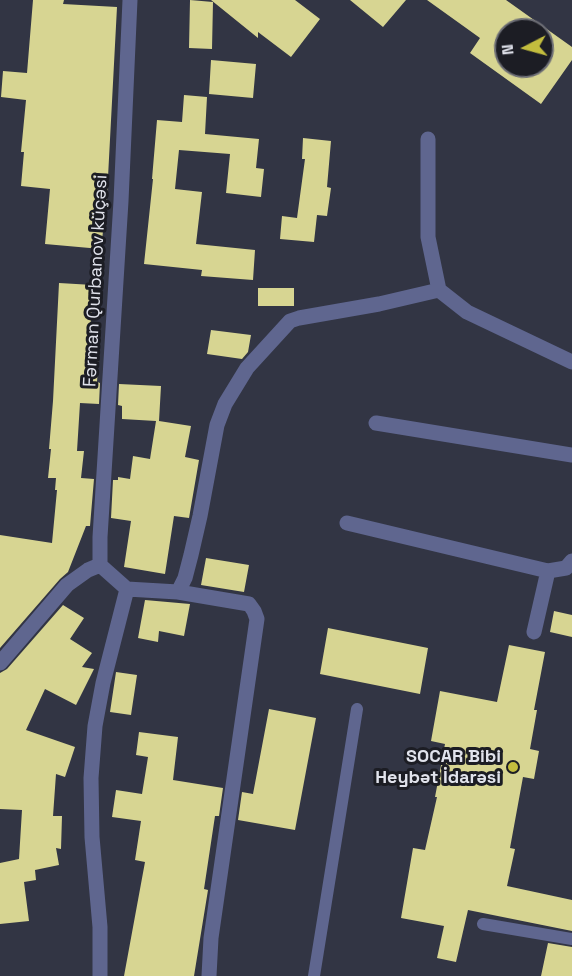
<!DOCTYPE html>
<meta charset="utf-8">
<style>
body{margin:0}
#map{position:relative;width:572px;height:976px;overflow:hidden;background:#323544;font-family:"Space Grotesk",sans-serif}
canvas{display:block}
.north{position:absolute;left:494px;top:18px;width:60px;height:60px;box-sizing:border-box;background:#1c1d24;border:2px solid #6b6c74;border-radius:50%;rotate:264deg;font-size:16px;font-weight:700;line-height:24px;text-align:center;color:#e1e3ec}
.north::after{content:'';display:block;margin:auto;width:21px;height:27px;background:#c3bd3e;clip-path:polygon(50% 0,100% 100%,50% 72%,0 100%)}
</style>
<div id="map">
<canvas width="572" height="976"></canvas>
<div class="north">N</div>
</div>
<script>
const context = document.querySelector('canvas').getContext('2d');
context.lineJoin = 'round';
function fillPath(path, color) { context.fillStyle = color; context.fill(path, 'evenodd'); }
const poly = rows => new Path2D(rows.map(r => 'M' + r).join(''));
function stroke(path, color, width, dash) { context.strokeStyle = color; context.lineWidth = width; context.lineCap = dash ? 'butt' : 'round'; context.setLineDash(dash || []); context.stroke(path); }
function write(font, color, halo, rows, align = 'center') {
  context.font = font + ' "Space Grotesk",sans-serif'; context.lineWidth = 6; context.setLineDash([]); context.textBaseline = 'middle'; context.strokeStyle = halo; context.fillStyle = color; for (const [text, x, y, turn = 0] of rows) {
    context.save(); context.translate(x, y); context.rotate((+turn || 0) * Math.PI / 180); context.textAlign = isNaN(turn) ? turn : align; if (halo) context.strokeText(text, 0, 0); context.fillText(text, 0, 0); context.restore();
  }
}
const building = poly([
 [33,0,64,0,63,4,117,7,107,196,101,249,45,244,50,189,21,186,24,152,21,152,26,100,1,97,3,71,27,73],
 [190,0,213,2,212,49,189,48],
 [211,0,295,0,320,19,291,57,258,32,258,38],
 [350,0,406,0,383,27],
 [427,0,506,0,572,47,572,60,541,104,470,53,480,38],
 [506,30,542,30,542,66,506,66],
 [211,60,256,64,253,98,209,94],
 [184,95,207,97,205,134,259,139,256,168,264,169,261,197,226,193,230,154,179,150,175,189,202,192,196,244,255,250,253,280,201,276,202,270,144,264,153,179,152,179,157,120,182,122],
 [303,138,331,141,327,187,331,188,327,216,317,215,314,242,280,239,282,216,297,218,305,159,302,159],
 [59,283,93,285,89,350,99,351,97,382,100,383,99,404,80,403,77,451,84,451,81,478,94,479,90,526,86,526,68,572,60,579,0,648,0,535,52,543,57,490,55,490,56,478,48,478,51,449,49,449,53,401],
 [258,288,294,288,294,306,258,306],
 [211,330,251,335,248,352,242,359,207,354],
 [119,384,161,386,159,421,191,426,185,457,199,460,189,518,174,516,165,574,124,567,131,521,111,518,113,480,118,480,118,477,130,479,133,456,150,459,156,421,122,419,122,406,118,405],
 [206,558,249,565,244,592,201,585],
 [145,600,190,604,184,636,159,631,158,642,138,638],
 [63,605,84,618,70,639,92,653,82,667,94,669,76,705,45,689,26,730,75,747,65,777,56,774,53,816,62,816,61,849,56,848,59,865,35,870,36,880,24,882,29,921,0,924,0,863,19,859,22,810,0,809,0,673,7,669],
 [554,611,572,615,572,637,550,632],
 [328,628,428,648,420,694,320,674],
 [509,645,545,652,534,710,537,710,530,749,539,751,534,779,523,777,510,848,515,849,507,886,572,900,572,931,468,910,456,962,437,958,444,926,401,918,413,848,425,850,437,797,435,797,445,744,431,741,440,691,497,702],
 [116,672,137,675,131,715,110,712],
 [269,709,316,718,295,830,238,820,242,792,253,794],
 [139,732,178,737,173,780,223,788,219,816,215,816,204,889,208,890,194,976,124,976,145,862,135,860,141,821,112,817,116,790,142,794,148,757,136,755],
 [548,943,572,947,572,976,541,976]
]);
const service = poly([
 [483,924,572,939],
 [314,976,357,709]
]);
const minor = poly([
 [428,139,428,237,439,290,467,312,572,362],
 [376,423,572,455],
 [347,523,548,571,566,568,572,561],
 [127,589,178,592,185,578,191,555,200,516,217,425,225,404,247,368,290,321,299,318,379,304,439,290],
 [178,592,249,604,254,611,257,619,211,938,209,976],
 [534,632,548,571],
 [0,663,67,585,88,570,100,565,100,537,121,201,130,0],
 [100,976,100,927,92,837,91,778,95,726,103,683,127,589,100,565]
]);
const markers = [
 [513,767,6,"#c3bd3e"]
];
const streetNames = [
 ["Fərman Qurbanov küçəsi",96,281,-87]
];
const poiNames = [
 ["SOCAR Bibi",501,757],
 ["Heybət İdarəsi",501,778]
];
fillPath(building, '#d7d592');
stroke(service, '#5f668f', 12);
stroke(minor, '#5f668f', 15);
for (const [x, y, r, color] of markers) { const dot = new Path2D(); dot.arc(x, y, r, 0, 2 * Math.PI); context.fillStyle = color; context.fill(dot); stroke(dot, '#1c1d24', 2); }
write('18px', '#e1e3ec', '#1c1d24', streetNames);
write('bold 18px', '#e1e3ec', '#1c1d24', poiNames, 'right');
</script>
